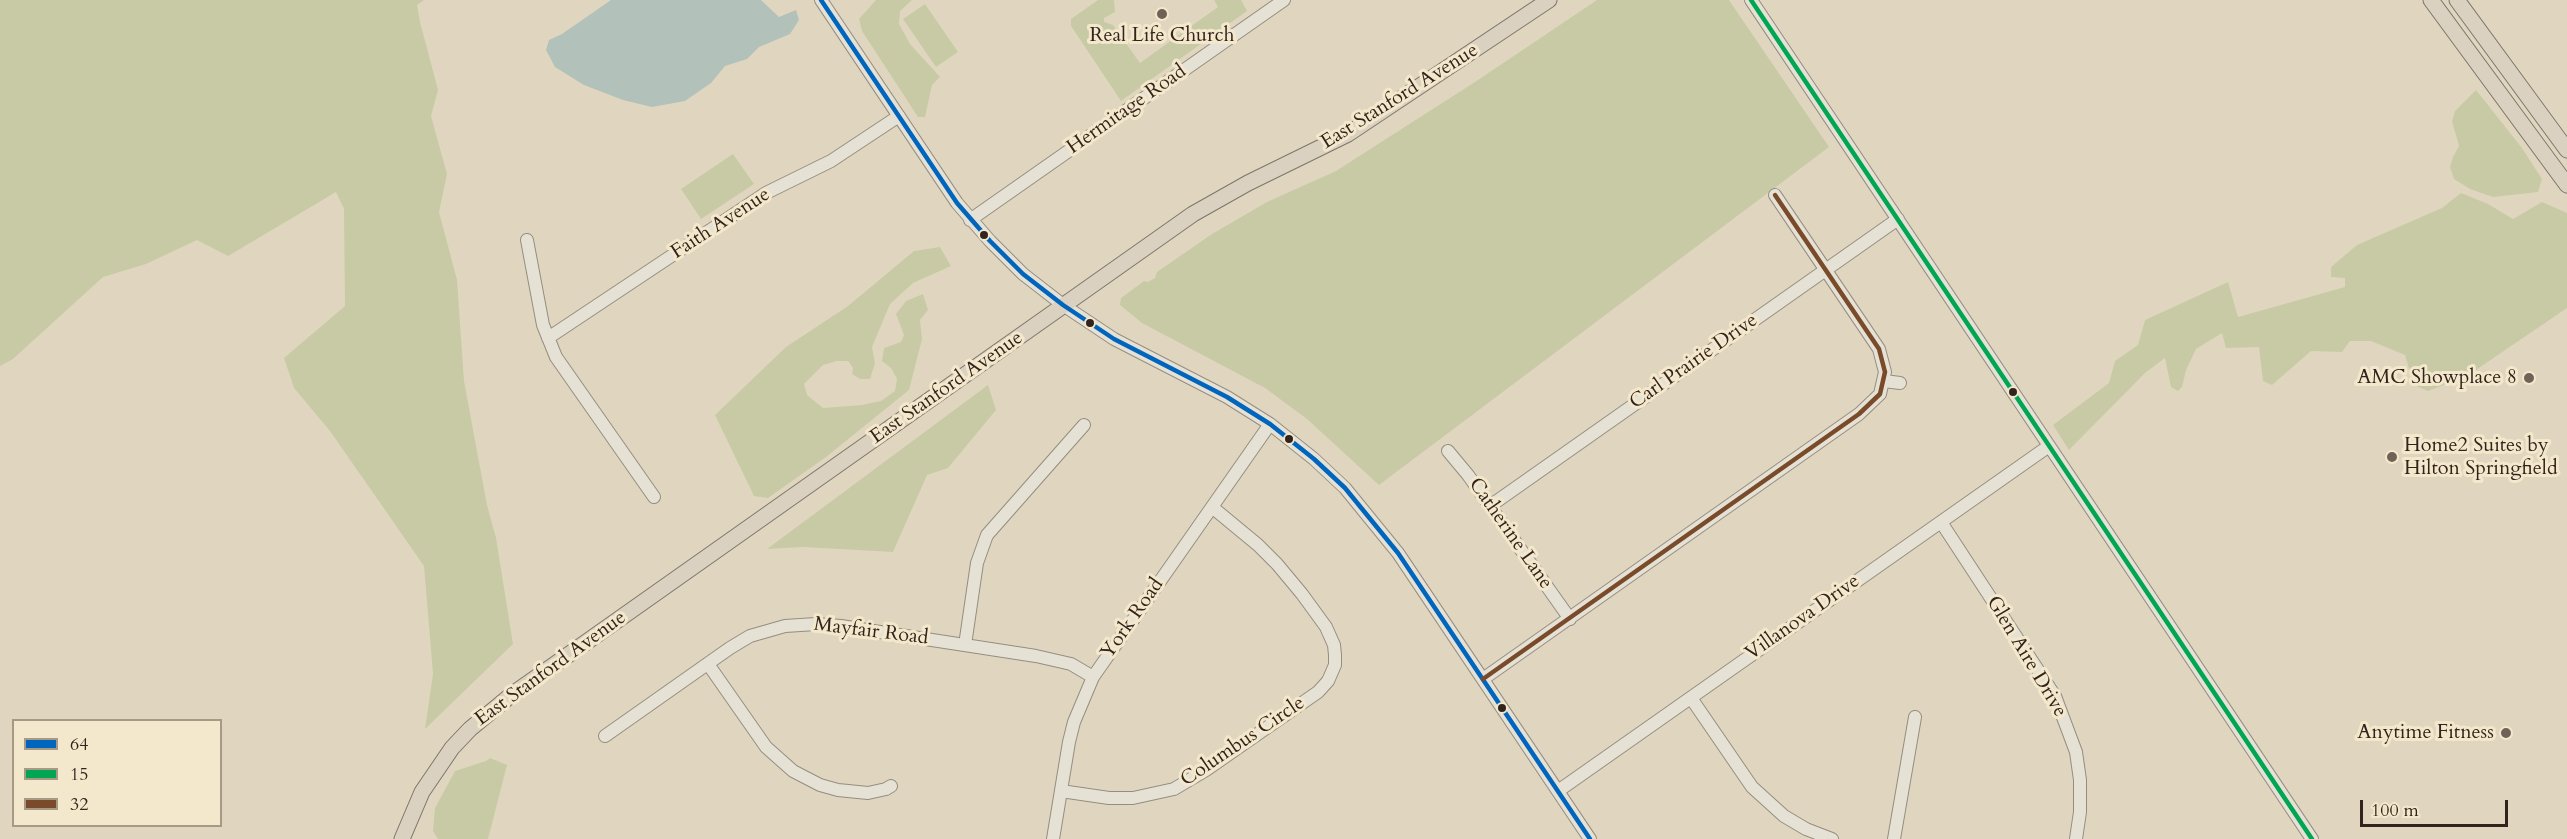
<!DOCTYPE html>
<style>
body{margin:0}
#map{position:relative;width:2567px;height:839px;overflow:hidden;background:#e0d6bf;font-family:Cardo,serif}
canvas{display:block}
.legend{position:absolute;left:12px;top:719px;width:210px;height:108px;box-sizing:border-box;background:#f4e8cc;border:2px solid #a79986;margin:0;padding:8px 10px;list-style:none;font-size:18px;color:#33231d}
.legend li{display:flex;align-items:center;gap:12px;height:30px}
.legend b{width:30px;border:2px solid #a79986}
.scale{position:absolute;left:2360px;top:800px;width:148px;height:27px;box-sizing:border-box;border:3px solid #33231d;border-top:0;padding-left:8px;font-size:18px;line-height:21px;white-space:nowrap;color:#33231d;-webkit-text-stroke:4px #f4e8cc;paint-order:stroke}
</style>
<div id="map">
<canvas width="2567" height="839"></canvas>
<ul class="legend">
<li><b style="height:8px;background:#0065bd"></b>64</li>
<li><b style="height:8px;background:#00a651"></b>15</li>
<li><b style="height:8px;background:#7a4b2a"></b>32</li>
</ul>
<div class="scale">100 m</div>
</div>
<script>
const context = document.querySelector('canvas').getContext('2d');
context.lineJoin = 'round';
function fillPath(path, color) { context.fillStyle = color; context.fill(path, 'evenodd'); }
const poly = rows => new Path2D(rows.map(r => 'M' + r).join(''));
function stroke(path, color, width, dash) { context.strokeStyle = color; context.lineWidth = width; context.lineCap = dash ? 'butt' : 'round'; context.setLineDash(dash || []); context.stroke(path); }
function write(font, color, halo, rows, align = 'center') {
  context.font = font + ' Cardo,serif'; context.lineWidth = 6; context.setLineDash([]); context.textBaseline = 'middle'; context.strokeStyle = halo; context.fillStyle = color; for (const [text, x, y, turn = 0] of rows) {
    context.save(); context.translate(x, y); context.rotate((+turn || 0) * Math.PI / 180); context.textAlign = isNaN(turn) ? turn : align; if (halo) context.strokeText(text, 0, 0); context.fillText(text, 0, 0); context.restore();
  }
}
const green = poly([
 [0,0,424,0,417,5,420,22,438,90,431,116,447,174,439,212,457,280,464,381,487,505,496,538,513,644,425,729,433,674,424,566,330,431,294,388,284,358,345,306,344,209,336,192,228,256,197,240,146,264,103,277,13,359,0,366],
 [876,0,912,0,900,11,899,24,910,44,940,77,932,85,925,117,918,117,862,31,859,19],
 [1098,0,1114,0,1115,12,1104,18,1104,22,1113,25,1140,63,1218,7,1214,0,1241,0,1247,11,1121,101,1071,26,1071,19],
 [1597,0,1729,0,1829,147,1379,485,1307,419,1265,388,1142,323,1120,305,1121,298,1144,281,1148,282,1155,278,1157,272,1212,234,1267,202,1336,171,1475,82],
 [925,4,958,52,936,67,903,19],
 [2476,90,2522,148,2542,179,2538,192,2493,197,2470,189,2454,179,2450,167,2453,157,2459,146,2452,121,2455,111],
 [733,154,754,184,701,219,681,189],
 [2461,193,2488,204,2513,219,2542,202,2567,213,2567,308,2467,376,2428,391,2414,385,2405,355,2371,341,2350,341,2342,352,2311,351,2272,385,2263,381,2259,347,2226,348,2222,333,2196,349,2186,370,2182,387,2178,391,2171,387,2165,358,2145,373,2069,450,2053,425,2109,383,2115,361,2138,345,2145,320,2228,282,2238,317,2345,287,2345,278,2331,277,2331,267,2357,245,2442,208],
 [940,247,951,266,913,283,890,304,872,347,875,363,870,379,860,379,852,374,853,368,848,361,837,361,823,365,804,384,807,395,823,408,862,405,881,401,895,391,897,379,891,368,882,361,884,348,901,342,904,335,896,314,906,301,923,294,928,310,920,320,922,339,909,390,826,457,768,498,754,496,715,415,786,347,848,306,914,251],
 [988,385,996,410,948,468,927,475,893,552,803,547,767,549],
 [490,758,507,765,488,839,438,839,433,831,435,808,455,771,486,761]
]);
const water = poly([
 [611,0,761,0,779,17,796,10,799,20,790,34,759,47,747,59,725,66,711,83,685,101,652,107,623,100,584,85,555,67,546,50,549,40,562,34]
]);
const minor = poly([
 [821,0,957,203,990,241,1023,274,1063,305,1114,339,1227,397,1270,424,1314,459,1345,488,1398,553,1590,839],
 [1751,0,2312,839],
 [970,220,1284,0],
 [527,240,543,325,556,357,654,497],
 [548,338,766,193,831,161,899,116],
 [1884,381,1900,383],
 [1448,451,1468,475,1570,619],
 [1490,506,1898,219],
 [1941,522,2055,696,2076,752,2080,780,2080,812,2076,839],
 [965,645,977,563,987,535,1084,425],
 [708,664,766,747,793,771,820,785,838,790,868,793,886,789,891,786],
 [1483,679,1859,414,1880,394,1885,372,1879,349,1775,195],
 [1691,698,1752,787,1784,816,1806,829,1832,839],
 [605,736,730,648,750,636,785,626,816,624,841,626,1036,656,1071,664,1093,677],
 [1061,791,1109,798,1133,798,1174,789,1206,770,1318,692,1328,681,1335,665,1335,655,1334,645,1326,627,1302,594,1277,564,1258,545,1212,507],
 [1558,791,2049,446],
 [1053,839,1069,742,1074,722,1093,677,1270,424],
 [1894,839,1915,717]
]);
const major = poly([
 [2431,0,2567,185],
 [2457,0,2567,150],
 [402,839,422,792,452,748,470,729,510,696,1193,214,1248,183,1348,134,1549,0]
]);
const bus1 = poly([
 [821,0,957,203,990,241,1023,274,1063,305,1114,339,1227,397,1270,424,1314,459,1345,488,1398,553,1590,839]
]);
const bus2 = poly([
 [1751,0,2312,839]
]);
const bus3 = poly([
 [1483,679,1859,414,1880,394,1885,372,1879,349,1775,195]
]);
const markers = [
 [1162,14,6,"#706256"],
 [984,235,5,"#33231d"],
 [1090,323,5,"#33231d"],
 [2529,378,6,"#706256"],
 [2013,392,5,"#33231d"],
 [1289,439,5,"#33231d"],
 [2392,457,6,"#706256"],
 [1502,708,5,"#33231d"],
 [2506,733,6,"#706256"]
];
const poiNames = [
 ["Real Life Church",1162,36,"center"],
 ["AMC Showplace 8",2517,378],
 ["Home2 Suites by",2404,446,"left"],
 ["Hilton Springfield",2404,469,"left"],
 ["Anytime Fitness",2494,733]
];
const streetNames = [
 ["East Stanford Avenue",1400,97,-32],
 ["Hermitage Road",1127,110,-35],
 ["Faith Avenue",721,224,-33],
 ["Carl Prairie Drive",1694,362,-35],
 ["East Stanford Avenue",947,388,-35],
 ["Catherine Lane",1510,534,55],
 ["Villanova Drive",1803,618,-35],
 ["York Road",1133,619,-55],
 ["Mayfair Road",871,632,7],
 ["Glen Aire Drive",2026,657,59],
 ["East Stanford Avenue",551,669,-36],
 ["Columbus Circle",1243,742,-34]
];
fillPath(green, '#c7caa5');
fillPath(water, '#b2c1b9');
stroke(minor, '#958d80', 14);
stroke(major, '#7d756a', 17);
stroke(minor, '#e6e1d5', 12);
stroke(major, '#dad1c0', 15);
stroke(bus1, '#0065bd', 4.5);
stroke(bus2, '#00a651', 4.5);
stroke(bus3, '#7a4b2a', 4.5);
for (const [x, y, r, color] of markers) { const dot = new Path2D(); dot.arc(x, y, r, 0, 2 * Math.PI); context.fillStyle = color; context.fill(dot); stroke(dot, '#f4e8cc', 2); }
write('20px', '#33231d', '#f4e8cc', poiNames, 'right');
write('20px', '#33231d', '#f4e8cc', streetNames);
</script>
